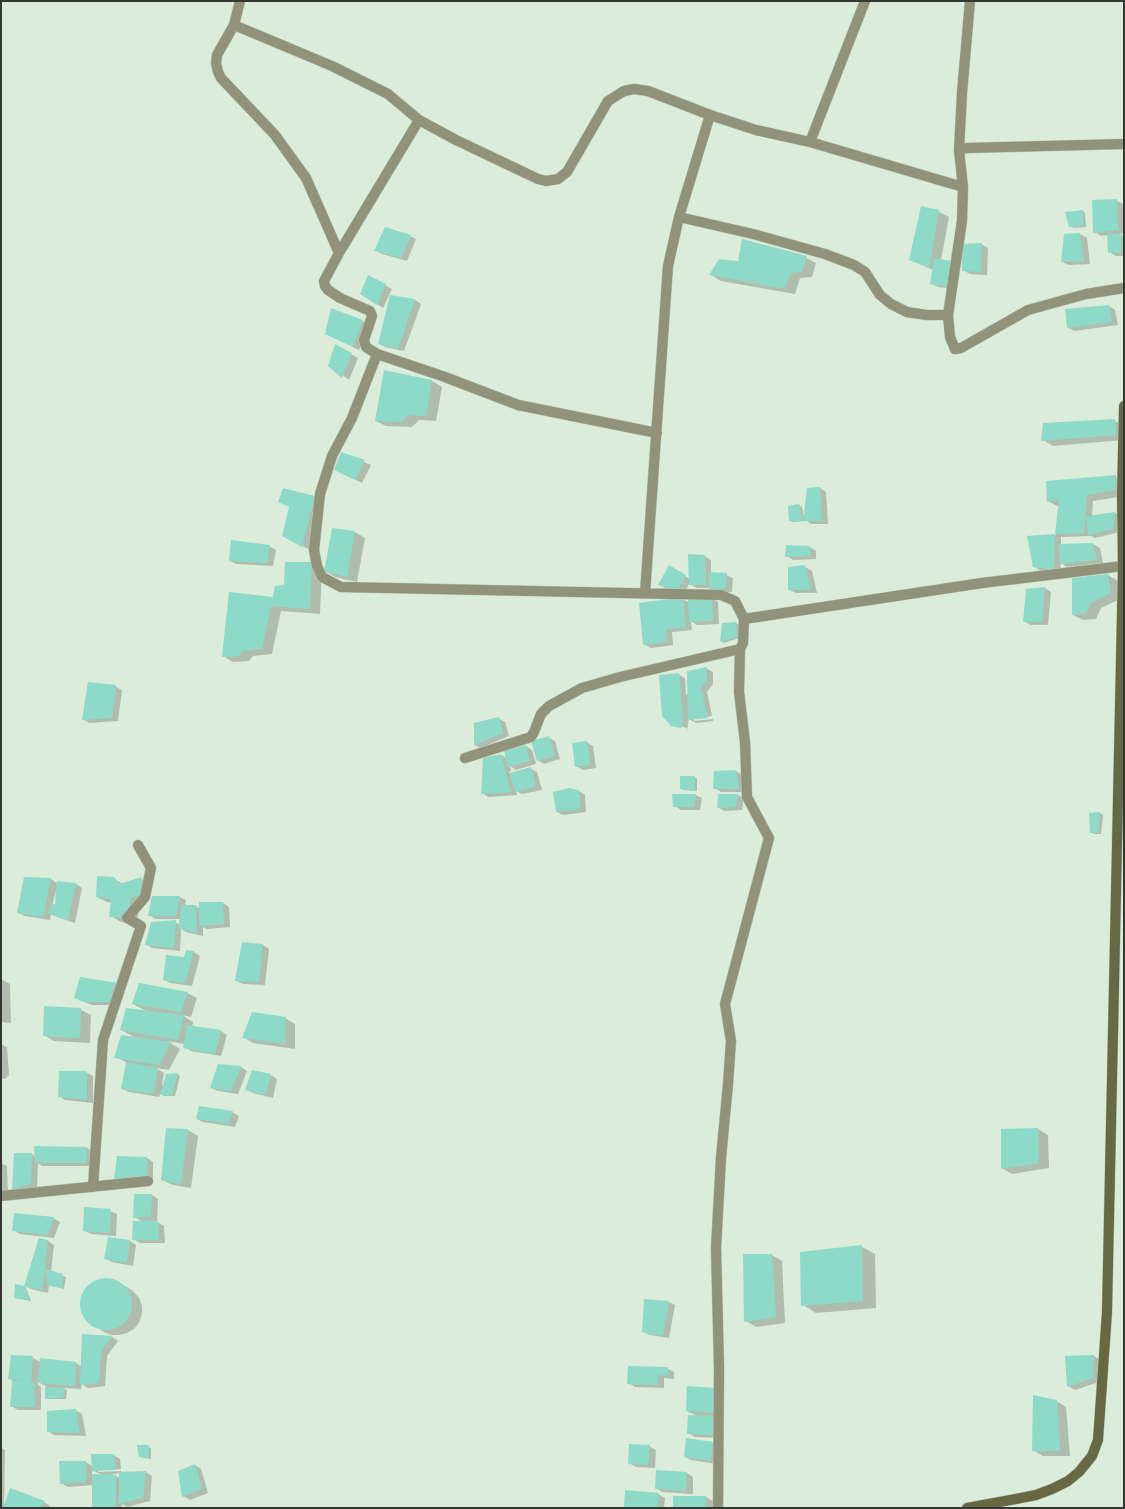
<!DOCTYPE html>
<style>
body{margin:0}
#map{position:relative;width:1125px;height:1509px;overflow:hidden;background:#dbecda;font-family:Ubuntu,sans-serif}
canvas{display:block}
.frame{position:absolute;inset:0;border:2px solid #333932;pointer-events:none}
</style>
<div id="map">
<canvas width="1125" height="1509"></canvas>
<div class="frame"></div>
</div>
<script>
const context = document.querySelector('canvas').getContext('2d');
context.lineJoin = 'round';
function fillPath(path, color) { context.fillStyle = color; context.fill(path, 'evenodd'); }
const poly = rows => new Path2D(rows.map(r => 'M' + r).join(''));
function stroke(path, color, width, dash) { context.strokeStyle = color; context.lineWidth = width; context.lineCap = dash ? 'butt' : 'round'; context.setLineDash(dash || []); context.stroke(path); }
const shadow = poly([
 [1117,201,1123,204,1124,233,1118,234,1124,237,1124,256,1116,256,1109,252,1108,235,1101,236,1095,232],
 [922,208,939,212,949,217,941,260,955,289,938,287,932,284,933,270,911,260],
 [1083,211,1085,213,1086,227,1073,228,1071,226],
 [1080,234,1087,238,1090,264,1069,265,1062,262],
 [410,236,416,239,407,261,382,254,375,250],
 [981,244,988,248,987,275,970,274,963,270],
 [806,258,816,263,812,277,800,278,795,294,721,281,711,275,739,262],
 [369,277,392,289,383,308,377,304],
 [391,296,415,300,421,304,404,351,385,347,379,343],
 [1109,306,1115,310,1118,325,1075,331,1068,328],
 [332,310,363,321,369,324,359,350,332,337],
 [351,354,358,358,349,380,330,365],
 [385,372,432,381,442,387,436,421,419,420,412,427,386,426,376,421],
 [1115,421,1124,426,1124,440,1053,446,1043,440],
 [342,453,371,465,362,483,342,473],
 [1116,477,1124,481,1124,496,1093,501,1092,517,1115,513,1121,517,1120,532,1095,538,1091,536,1061,537,1061,545,1093,544,1100,548,1103,563,1067,567,1061,563,1060,572,1041,571,1035,567,1028,537,1056,535,1059,507,1048,501,1047,482],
 [820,488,826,492,828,524,811,524,807,521,793,522,790,520,799,505,802,507,804,518],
 [314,497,324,503,312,551,293,541],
 [333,530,355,532,365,538,357,582,335,577,325,571],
 [269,546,276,550,273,566,236,564,230,561],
 [810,547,816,551,816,559,793,560,787,556],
 [704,556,711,560,711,574,726,575,733,578,732,592,717,592,710,588,697,588,689,584,684,594,665,588,659,584,670,567,690,579],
 [312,563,322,569,320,614,281,611,272,654,253,656,249,661,233,662,223,656,285,586],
 [805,567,812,571,817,593,796,593,790,590],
 [1108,575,1118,581,1120,599,1101,608,1096,619,1083,620,1073,615],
 [1045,588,1051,592,1048,625,1031,625,1024,621],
 [712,598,718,602,719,624,697,625,691,621,692,630,672,632,673,645,651,648,644,644,682,599,690,603],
 [736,623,739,625,739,638,724,643,721,641],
 [707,669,713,672,713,684,707,692,712,716,694,718,694,721,713,719,713,721,696,723,689,719,687,731,687,728,671,724,678,674,685,678,686,695,688,694],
 [89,683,116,687,122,690,118,721,89,723,83,719],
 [498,718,505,722,509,736,481,748,475,745,475,724],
 [549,738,555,741,560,759,544,764,538,760],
 [586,742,593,746,596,768,583,770,576,766],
 [526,746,532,750,536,764,516,770,510,766,511,771,509,772,510,774,531,769,537,772,542,790,522,794,516,791,517,795,488,797,482,793,484,759,501,755,507,758],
 [736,771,742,775,744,792,721,792,715,788],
 [695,777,697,779,697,791,684,790,681,789],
 [579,791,585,795,586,812,563,815,557,812],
 [695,795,702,798,700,810,681,810,675,806],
 [719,795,738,795,744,798,742,810,724,811,718,807],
 [1100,813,1103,815,1101,834,1094,834,1091,832,1091,814],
 [113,878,123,884,141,879,151,884,150,900,140,903,137,923,121,922,111,916,112,903,107,902,97,897],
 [25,879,51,879,58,884,58,882,76,884,82,888,75,923,57,917,51,914,50,920,25,916,18,913],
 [56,891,57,891,56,906,52,906],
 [179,897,186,900,185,906,196,906,200,909,223,903,229,907,230,927,207,929,203,927,203,936,186,932,181,929,180,951,152,948,146,944,175,922,180,925,181,919,155,919,149,915],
 [243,943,263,945,269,949,265,985,243,984,237,981],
 [187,952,194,952,200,956,192,986,171,983,164,980,185,959],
 [1,979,10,984,11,1023,2,1022,2,1028],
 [118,984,117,995,121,1005,92,1005,82,1001],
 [187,993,197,998,191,1017,182,1015,193,1022,192,1027,221,1031,227,1035,221,1056,191,1051,185,1047,185,1044,167,1041,180,1049,169,1070,156,1068,164,1073,162,1085,164,1085,177,1074,180,1076,175,1096,164,1096,160,1094,159,1097,129,1092,122,1089,127,1063,116,1057,136,1038,121,1030,148,1012,133,1004],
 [81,1010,91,1015,90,1043,54,1041,44,1035],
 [285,1018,295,1024,295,1049,253,1043,243,1037],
 [1,1044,7,1047,9,1075,5,1079,1,1078],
 [219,1065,241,1067,247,1071,238,1094,218,1091,211,1088],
 [87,1073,93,1076,93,1103,65,1100,59,1096],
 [270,1075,277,1079,273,1098,253,1093,246,1089],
 [232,1112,239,1116,235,1127,203,1122,197,1119],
 [1038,1129,1048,1135,1049,1168,1012,1174,1002,1168],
 [188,1130,198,1136,191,1188,173,1185,162,1180],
 [87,1148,93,1152,92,1166,42,1166,38,1163,37,1188,20,1193,13,1189,32,1154,36,1157],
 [147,1158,153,1162,153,1181,121,1183],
 [1,1163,7,1166,8,1194,1,1194],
 [152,1195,158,1199,157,1222,164,1226,165,1243,140,1243,134,1239,143,1222,134,1217],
 [110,1211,117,1214,116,1236,91,1234,85,1231],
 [53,1218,60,1222,54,1238,20,1234,13,1230],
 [39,1239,48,1241,54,1245,51,1272,66,1277,64,1289,49,1285,48,1293,31,1289,25,1286],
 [130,1241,136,1245,133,1266,112,1262,106,1259],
 [862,1247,875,1254,876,1308,816,1313,803,1305],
 [772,1255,782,1261,785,1323,756,1327,746,1321],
 [106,1279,115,1280,133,1291,139,1298,142,1306,142,1314,139,1323,134,1329,127,1333,119,1335,111,1335,104,1332,87,1320,83,1314,81,1306,82,1298,85,1291,90,1285,97,1280],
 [25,1286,31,1301,15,1298],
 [668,1302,675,1305,669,1338,650,1335,643,1332],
 [84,1335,112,1337,118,1341,107,1356,105,1386,88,1388,82,1384,81,1389,62,1388,67,1390,66,1399,49,1399,47,1398,46,1386,38,1382,38,1385,41,1387,41,1410,18,1410,11,1406,13,1381,10,1379,33,1358,40,1362,76,1363,82,1367],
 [1094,1356,1100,1360,1099,1382,1075,1390,1068,1386,1067,1358],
 [668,1369,674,1372,674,1379,664,1378,664,1388,635,1387,629,1383],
 [689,1388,721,1416,712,1416,721,1421,720,1438,695,1437,688,1433,697,1416,687,1411],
 [1056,1401,1066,1407,1070,1456,1043,1456,1033,1450],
 [75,1410,82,1414,86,1436,54,1435,48,1431],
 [687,1439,713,1443,719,1447,717,1464,691,1460,685,1457],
 [649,1446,656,1450,655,1468,636,1467,629,1463],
 [148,1447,151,1448,151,1459,143,1458,140,1457],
 [1,1448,5,1450,4,1507,11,1489,44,1502,50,1506,49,1508,1,1508],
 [113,1455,120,1459,121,1469,98,1470,98,1472,121,1471,122,1473,146,1472,152,1476,150,1501,127,1507,122,1504,122,1508,93,1508,93,1485,68,1487,61,1483,86,1462,93,1467],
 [92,1470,102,1475,92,1475],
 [120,1473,120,1478,112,1474],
 [195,1465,201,1469,208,1493,190,1500,183,1496,180,1472],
 [657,1471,687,1473,693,1477,693,1494,662,1492,656,1488],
 [658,1494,665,1498,664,1508,625,1508],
 [706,1497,716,1503,716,1508,674,1508]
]);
const building = poly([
 [1117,199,1118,230,1093,233,1092,200],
 [921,206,939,210,929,268,909,260],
 [1083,210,1083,226,1069,227,1065,212],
 [385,227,411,235,401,258,374,251],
 [1080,233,1084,261,1061,262,1064,234],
 [1107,234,1122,234,1121,253,1108,253],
 [742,239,807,256,802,272,790,273,785,289,709,275,719,259,738,261],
 [982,243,981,272,962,271,961,244],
 [934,258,952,261,949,287,930,284],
 [368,275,386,284,377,305,360,294],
 [390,295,415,299,398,349,378,344],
 [1109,305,1112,322,1067,328,1065,309],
 [331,308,363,320,353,347,325,334],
 [335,344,352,353,342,378,328,366],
 [384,370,432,380,426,416,408,415,402,422,375,421],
 [1115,419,1116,435,1041,441,1043,423],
 [341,452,365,460,355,480,334,470],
 [1116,475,1115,490,1087,495,1084,533,1055,534,1059,500,1047,502,1046,481],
 [820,487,822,521,789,521,788,506,799,504,803,521,807,488],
 [283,488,315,496,302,547,282,536,289,507,278,502],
 [1115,512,1113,529,1088,535,1086,516],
 [332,528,355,531,347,577,324,572],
 [1055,534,1054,570,1033,567,1027,536],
 [231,540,270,545,267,563,229,561],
 [1093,543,1097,560,1060,564,1059,544],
 [786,545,810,546,810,556,785,557],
 [688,554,705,555,706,585,689,585],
 [285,562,312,562,310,609,271,606,262,649,242,651,239,656,222,657,229,592,273,597,275,586,284,585],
 [669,565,686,575,677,591,658,585],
 [805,565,811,590,788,590,788,567],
 [709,572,727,573,725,589,709,589],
 [1108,574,1111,593,1091,603,1086,613,1072,615,1072,578],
 [1045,587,1042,622,1023,622,1026,589],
 [683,597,686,627,666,629,667,642,643,645,639,603],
 [688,597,712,597,713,621,689,622],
 [736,622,737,637,720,642,722,623],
 [707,667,707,680,701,688,708,718,688,720,687,671],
 [679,673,683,719,681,728,671,726,662,716,659,675],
 [88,682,116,685,112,718,82,720],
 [499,717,503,733,474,745,474,723],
 [549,736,555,756,537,761,531,741],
 [587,741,590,765,575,767,572,743],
 [526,745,530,761,508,767,504,751],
 [501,754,511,792,481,794,483,758],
 [531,767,536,786,515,792,510,773],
 [736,770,739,789,713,789,714,771],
 [680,776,695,776,695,791,680,789],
 [569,788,579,790,580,809,556,812,553,792],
 [672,794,696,794,694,807,673,807],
 [718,794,738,794,736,807,717,808],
 [1100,812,1098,833,1090,833,1089,813],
 [97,876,114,877,119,884,142,877,140,895,131,898,127,918,109,917,111,899,96,897],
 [24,877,51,878,43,917,17,913],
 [57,881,76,883,68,920,49,914,50,905,55,904],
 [152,896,180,896,176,916,148,916],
 [199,902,223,902,224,924,199,926],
 [182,905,196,905,197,933,178,929],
 [176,920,174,948,145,945,151,922],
 [242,942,263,944,259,982,235,981],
 [186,950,194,951,185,983,163,980,166,955,184,957],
 [80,977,118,983,111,991,116,1002,84,1002,74,998],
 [139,983,188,992,181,1012,132,1004],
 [44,1006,81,1008,80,1038,43,1036],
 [126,1008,184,1015,178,1040,120,1030],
 [252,1012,286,1017,285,1044,242,1038],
 [187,1025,221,1030,215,1054,183,1048],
 [121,1035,171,1042,159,1065,114,1058],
 [126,1062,158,1068,153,1094,121,1089],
 [218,1064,241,1066,231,1091,210,1088],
 [252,1070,271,1074,266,1095,245,1090],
 [59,1071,87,1071,87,1100,58,1097],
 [178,1073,172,1095,160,1095,166,1074],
 [199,1106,233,1111,228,1124,196,1119],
 [166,1128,188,1129,181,1184,161,1180],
 [1038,1128,1039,1163,1001,1169,1001,1129],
 [34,1146,87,1147,86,1163,35,1163],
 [14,1153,32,1153,31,1184,12,1190],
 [117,1156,147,1157,147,1178,114,1180],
 [134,1194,152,1194,151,1217,133,1218],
 [84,1207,111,1209,110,1233,83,1231],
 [14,1213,54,1217,48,1235,12,1231],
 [133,1221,158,1221,159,1240,132,1240],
 [108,1237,130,1240,127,1263,104,1259],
 [39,1238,48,1240,42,1290,24,1286],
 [862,1245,863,1301,801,1306,800,1252],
 [743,1254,772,1254,776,1317,744,1322],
 [45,1269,63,1274,62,1288,48,1286],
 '80 1304a26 26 0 1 1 52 0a26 26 0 1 1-52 0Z',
 [15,1284,24,1286,29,1300,14,1298],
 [644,1299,669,1301,663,1336,642,1332],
 [82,1334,112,1336,101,1352,99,1383,80,1385],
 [11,1355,33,1356,31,1382,34,1382,35,1407,10,1407,12,1381,26,1381,8,1379],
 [1094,1355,1093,1378,1067,1387,1065,1356],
 [40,1358,76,1362,75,1386,37,1383],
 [628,1366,668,1367,667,1376,658,1375,658,1385,627,1384],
 [687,1386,716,1388,715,1413,686,1411],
 [45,1387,65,1388,63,1398,45,1399],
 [1033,1395,1057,1400,1060,1451,1032,1451],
 [76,1409,80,1433,47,1432,47,1411],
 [688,1415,715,1416,714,1435,687,1434],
 [686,1438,713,1442,711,1461,684,1457],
 [629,1444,650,1445,648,1465,628,1464],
 [137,1445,149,1445,149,1458,139,1457],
 [91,1454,114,1454,116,1470,92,1471],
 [59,1461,86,1461,86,1482,60,1484],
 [195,1464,202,1489,182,1497,178,1471],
 [656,1470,687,1472,686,1491,655,1489],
 [146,1471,143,1498,119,1504,119,1472],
 [92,1474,116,1475,116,1508,92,1508],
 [10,1488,45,1501,40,1508,3,1508],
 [625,1490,659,1493,657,1508,624,1508],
 [673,1496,706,1496,706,1508,673,1508]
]);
const street = poly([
 [240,1,234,25,217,55,216,63,218,72,221,78,275,135,306,178,339,253,324,281,325,286,328,290,340,298,370,311,372,316,364,340,366,347,377,354,445,377,518,405,657,433],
 [234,25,332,66,388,94,419,120,456,140,538,179,546,181,558,179,567,172,608,101,624,91,634,89,648,91,710,115,756,130,810,142,963,187,959,150,962,93,970,1],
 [810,142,865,1],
 [959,150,967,148,1124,144],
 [963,187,962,221,948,315,950,337,955,349,961,348,1028,310,1086,294,1124,288],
 [679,217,753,234,825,254,854,265,865,272,880,295,891,304,907,312,926,315,948,315],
 [339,253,419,120],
 [377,354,352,418,332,456,320,494,314,550,317,566,322,577,341,587,721,595,735,601,744,619],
 [645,593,668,266,679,217,710,115],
 [465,758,531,737,534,732,541,714,549,706,582,688,620,677,740,649],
 [93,1187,103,1040,141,926,127,918,145,897,151,868,138,845],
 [1,1196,148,1181],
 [718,1508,719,1367,716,1248,721,1158,728,1084,731,1041,725,1004,769,838,747,797,745,742,739,692,740,649,743,643,744,619,982,583,1123,566]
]);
const secondary = poly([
 [967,1508,1016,1499,1036,1495,1052,1489,1068,1481,1079,1472,1092,1456,1098,1440,1107,1312,1123,566,1122,495,1124,406]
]);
fillPath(shadow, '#0003');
fillPath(building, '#8edac8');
stroke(street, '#b9c8b8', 11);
stroke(secondary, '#b9c8b8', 11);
stroke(street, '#909279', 10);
stroke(secondary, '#676945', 10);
</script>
